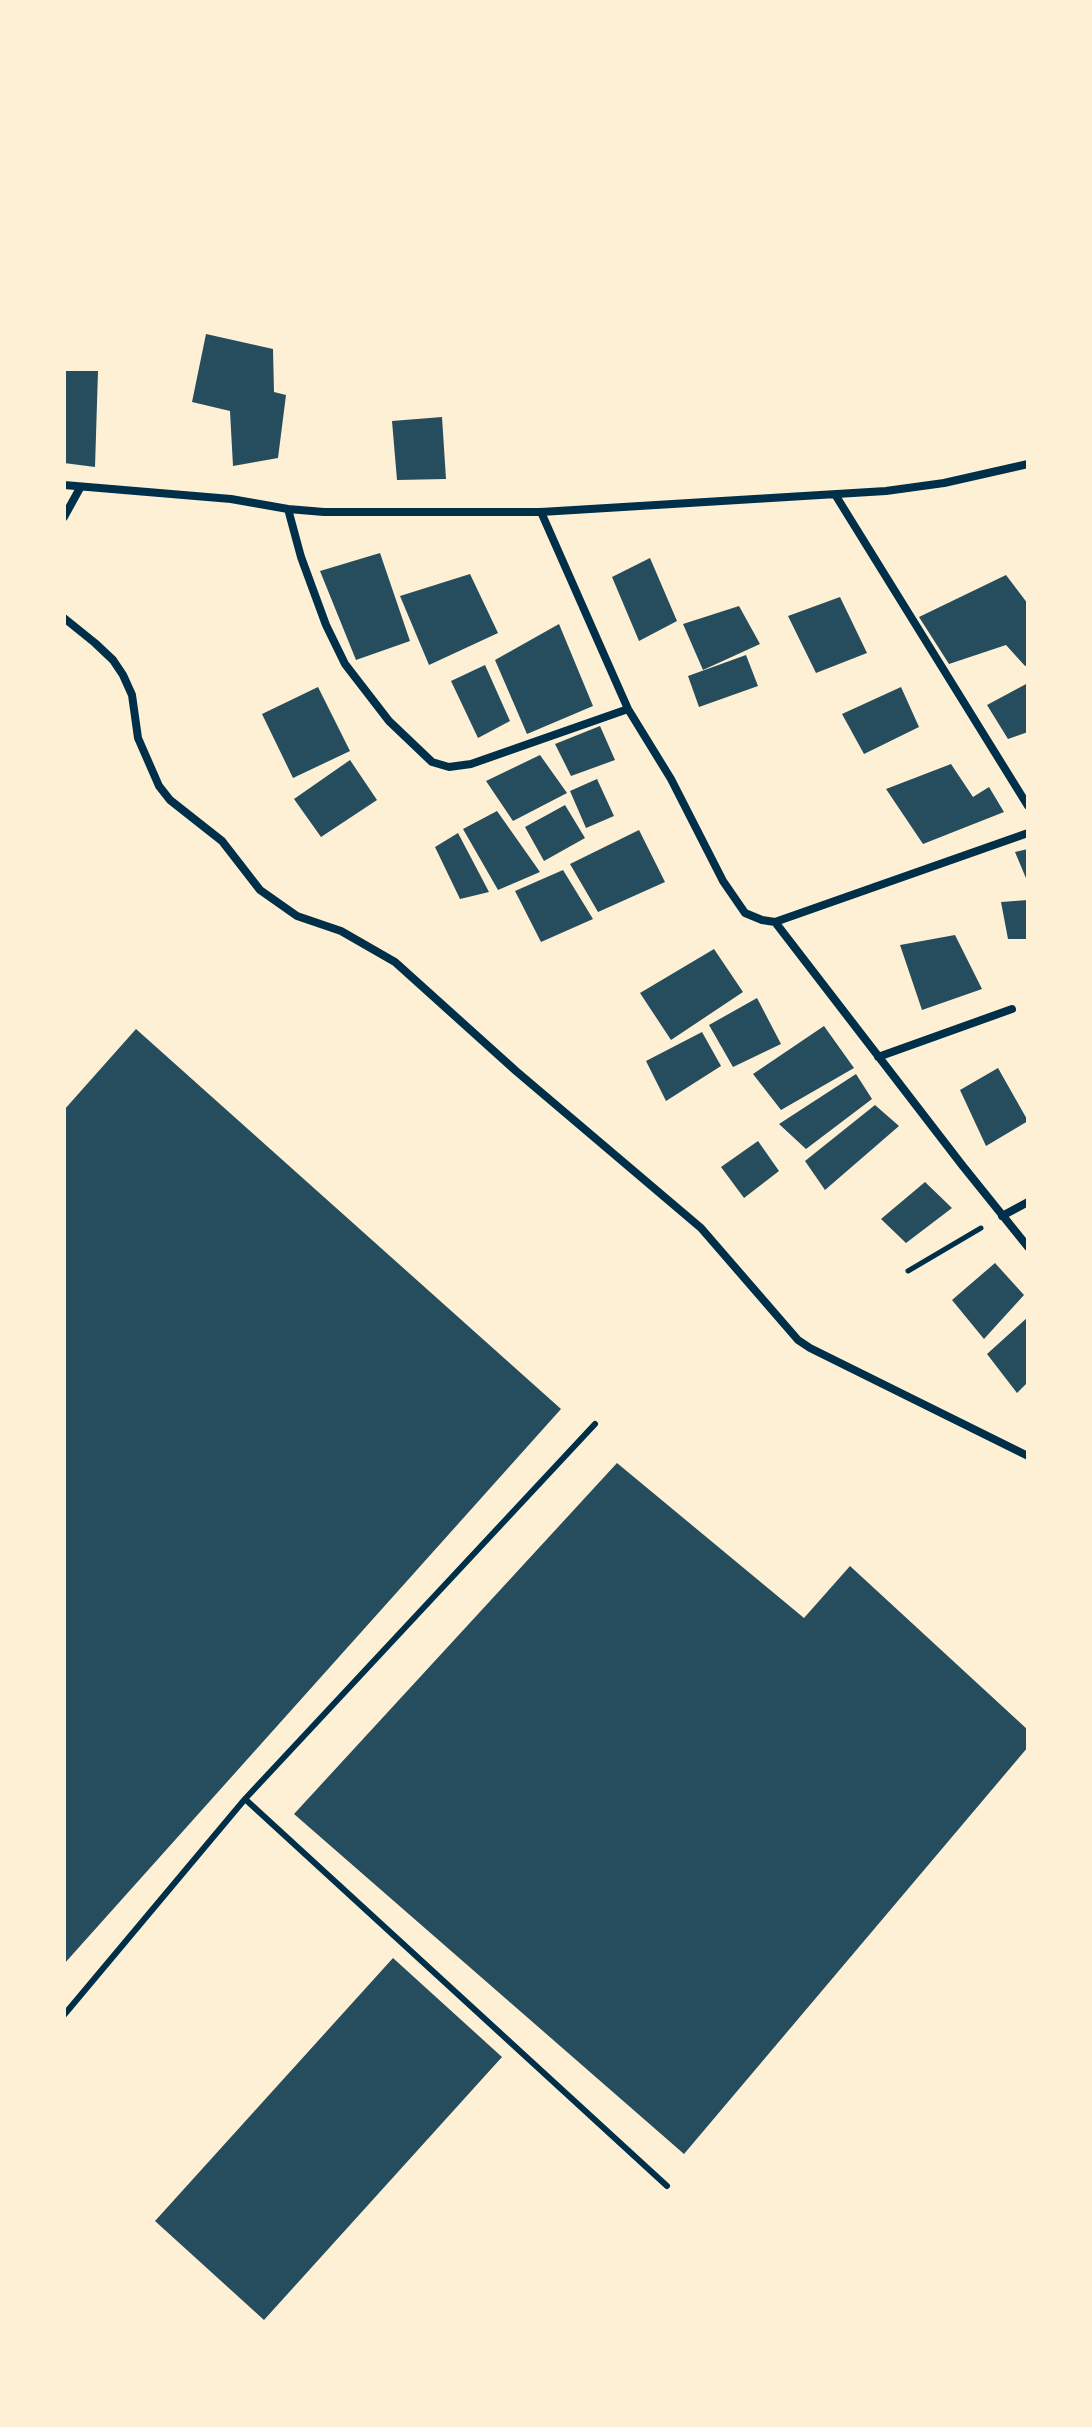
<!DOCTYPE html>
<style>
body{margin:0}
#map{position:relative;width:1092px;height:2427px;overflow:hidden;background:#fdf0d5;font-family:"IBM Plex Sans",sans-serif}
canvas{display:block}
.frame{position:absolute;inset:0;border:66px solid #fdf0d5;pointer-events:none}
</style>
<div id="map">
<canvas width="1092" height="2427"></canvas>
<div class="frame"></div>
</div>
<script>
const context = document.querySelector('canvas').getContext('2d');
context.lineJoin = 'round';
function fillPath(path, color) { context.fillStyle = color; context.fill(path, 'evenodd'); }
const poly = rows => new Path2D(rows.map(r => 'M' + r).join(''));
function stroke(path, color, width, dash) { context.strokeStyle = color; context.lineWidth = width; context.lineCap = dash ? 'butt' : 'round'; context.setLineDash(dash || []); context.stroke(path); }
const building = poly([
 [206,334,273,349,274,392,286,395,278,458,233,466,230,411,192,402],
 [64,371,98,371,95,467,64,463],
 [442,417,446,479,397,480,392,421],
 [380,553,410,641,356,660,320,571],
 [650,558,677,621,639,641,612,577],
 [470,574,498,633,429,665,400,596],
 [1006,575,1028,604,1028,665,1025,666,1006,645,949,664,919,617],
 [840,597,867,653,816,673,788,616],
 [739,606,760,644,703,670,683,624],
 [559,624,593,706,527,734,495,660],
 [746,655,758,686,699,707,688,676],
 [485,665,510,721,478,738,451,681],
 [1028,683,1028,732,1008,739,987,705],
 [318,687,350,751,293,778,262,714],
 [901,687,919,727,864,754,842,714],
 [600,726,615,760,571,776,555,744],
 [540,755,567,793,513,821,486,781],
 [350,760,377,800,321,837,294,799],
 [951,764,973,797,989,787,1004,812,923,844,886,789],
 [597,779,614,816,586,828,570,791],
 [565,805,585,838,544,861,525,827],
 [497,811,540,872,498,890,463,829],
 [639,830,665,882,598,912,570,864],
 [458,833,489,892,460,899,435,847],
 [1028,849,1028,883,1015,852],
 [563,870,593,919,541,942,515,891],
 [1028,900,1028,939,1008,939,1001,902],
 [955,935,982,989,922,1010,900,945],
 [714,949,743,992,671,1040,640,993],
 [757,998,781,1044,733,1067,709,1025],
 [824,1026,854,1068,781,1110,753,1074],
 [136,1029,561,1409,64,1964,64,1110],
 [702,1032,721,1066,666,1101,646,1061],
 [998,1068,1028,1121,986,1146,960,1090],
 [856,1074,872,1099,806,1149,779,1124],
 [875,1105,899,1126,825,1190,805,1161],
 [758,1141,779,1171,744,1198,721,1167],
 [925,1182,952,1208,906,1243,881,1219],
 [995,1263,1024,1295,984,1339,952,1300],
 [1028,1317,1028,1382,1017,1393,987,1354],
 [617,1463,804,1618,850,1566,1028,1730,1028,1747,684,2154,294,1814],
 [393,1958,502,2057,264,2320,155,2221]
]);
const path = poly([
 [908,1271,981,1228]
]);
const service = poly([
 [245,1799,667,2186],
 [64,2015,245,1799,595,1424]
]);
const minor = poly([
 [64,485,231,499,288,509,324,512,541,512,886,491,944,483,1028,464],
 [836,496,1028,806],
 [288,509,301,557,326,625,345,664,389,721,432,762,449,767,471,764,628,709],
 [541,512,628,709,671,779,723,881,745,913,762,920,775,922,1028,833],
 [64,517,80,488],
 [64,618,95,643,113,660,123,675,132,695,138,738,159,786,170,800,222,841,260,890,297,916,341,931,395,962,516,1071,701,1228,798,1340,810,1348,1028,1456],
 [775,922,962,1165,1028,1247],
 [878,1057,1012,1009],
 [1002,1216,1028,1202]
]);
fillPath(building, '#264d5e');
stroke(path, '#003049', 5);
stroke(service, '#003049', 6);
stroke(minor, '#003049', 8);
</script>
